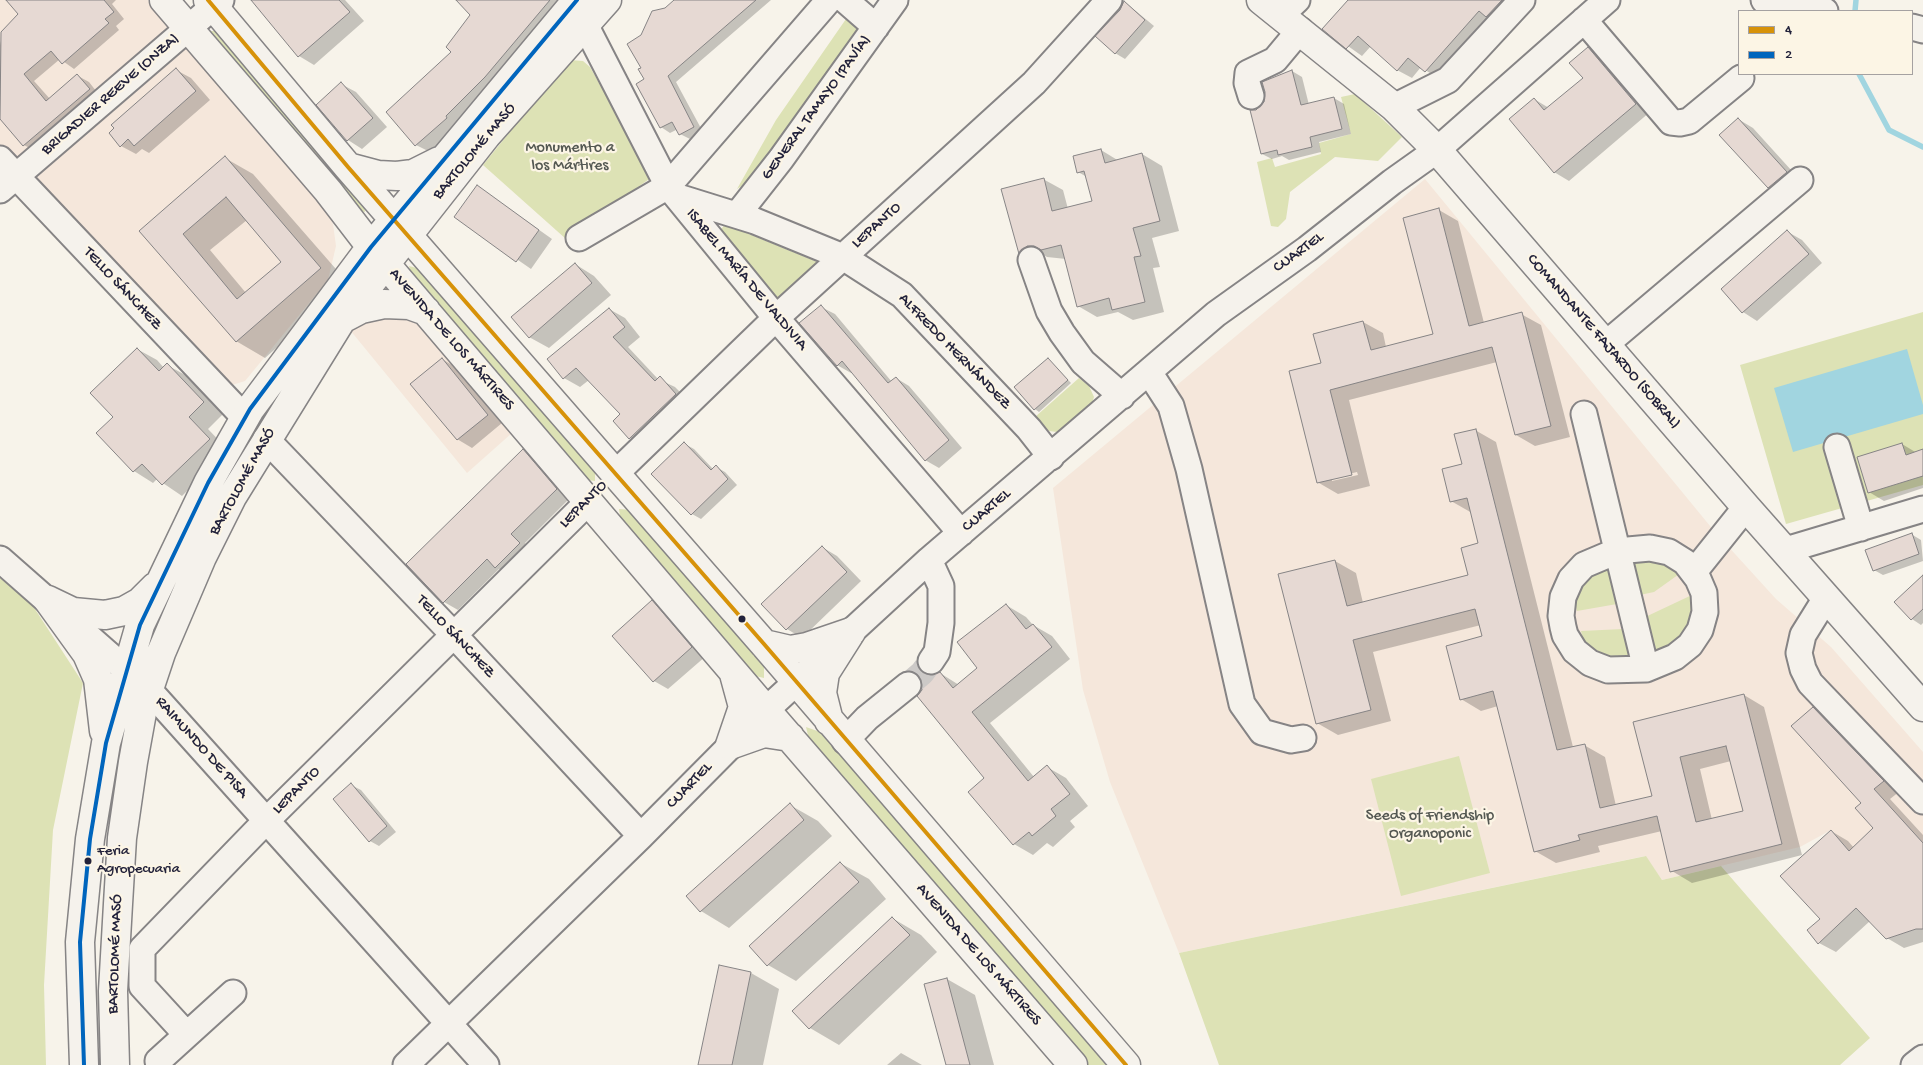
<!DOCTYPE html>
<meta charset="utf-8">
<style>
body{margin:0}
#map{position:relative;width:1923px;height:1065px;overflow:hidden;background:#f7f3ea;font-family:"Gochi Hand",sans-serif}
canvas{display:block}
.legend{position:absolute;left:1738px;top:10px;width:175px;height:65px;box-sizing:border-box;background:#fcf5e5;border:1px solid #a5a1a1;margin:0;padding:6px 9px;list-style:none;font-size:15px;color:#22223b}
.legend li{display:flex;align-items:center;gap:10px;height:25px}
.legend b{width:25px;border:1px solid #a5a1a1}
</style>
<div id="map">
<canvas width="1923" height="1065"></canvas>
<ul class="legend">
<li><b style="height:6px;background:#d79209"></b>4</li>
<li><b style="height:6px;background:#0065bd"></b>2</li>
</ul>
</div>
<script>
const context = document.querySelector('canvas').getContext('2d');
context.lineJoin = 'round';
function fillPath(path, color) { context.fillStyle = color; context.fill(path, 'evenodd'); }
const poly = rows => new Path2D(rows.map(r => 'M' + r).join(''));
function stroke(path, color, width, dash) { context.strokeStyle = color; context.lineWidth = width; context.lineCap = dash ? 'butt' : 'round'; context.setLineDash(dash || []); context.stroke(path); }
function write(font, color, halo, rows, align = 'center') {
  context.font = font + ' "Gochi Hand",sans-serif'; context.lineWidth = 4.5; context.setLineDash([]); context.textBaseline = 'middle'; context.strokeStyle = halo; context.fillStyle = color; for (const [text, x, y, turn = 0] of rows) {
    context.save(); context.translate(x, y); context.rotate((+turn || 0) * Math.PI / 180); context.textAlign = isNaN(turn) ? turn : align; if (halo) context.strokeText(text, 0, 0); context.fillText(text, 0, 0); context.restore();
  }
}
const built = poly([
 [0,0,148,0,172,27,13,169,0,154],
 [187,48,327,209,333,224,336,246,328,280,245,381,232,385,217,380,32,181],
 [1425,179,1715,532,1776,599,1831,647,1923,752,1923,844,1872,878,1831,830,1800,847,1662,880,1645,856,1179,953,1110,782,1083,690,1053,488],
 [390,314,411,320,427,329,512,433,467,473,350,330,376,317]
]);
const green = poly([
 [855,16,859,33,754,178,737,189,776,120,846,19],
 [206,31,221,31,363,196,365,212,346,207],
 [570,60,583,61,590,67,652,177,566,239,483,165,564,65],
 [1355,94,1402,137,1378,161,1335,157,1290,192,1286,219,1278,227,1271,226,1257,162,1272,158,1275,167,1321,154,1319,143,1351,134,1341,97],
 [727,222,749,234,820,263,774,301,717,234],
 [409,266,424,270,595,468,595,481,580,479,413,281],
 [1923,312,1923,485,1786,524,1740,365],
 [1079,378,1089,386,1094,397,1091,406,1068,426,1057,432,1049,431,1035,417],
 [619,509,632,510,764,665,764,678,751,675,621,523],
 [1647,555,1682,572,1654,592,1635,596,1631,556],
 [1608,567,1617,604,1577,611,1572,591,1580,577],
 [0,578,33,606,83,683,53,830,44,985,46,1065,0,1065],
 [1694,594,1695,610,1683,640,1656,656,1641,619],
 [1623,629,1629,654,1626,662,1614,662,1586,649,1581,631],
 [806,727,823,733,1111,1065,1085,1065,811,748],
 [1459,756,1490,873,1401,896,1371,779],
 [1646,856,1662,880,1721,866,1870,1038,1840,1065,1219,1065,1179,953]
]);
const water = poly([
 [1907,349,1923,405,1923,414,1793,452,1774,388]
]);
const shadow = poly([
 [8,0,116,0,112,4,124,19,116,26,119,30,74,69,60,59,34,81,50,99,78,76,89,82,100,96,35,151,24,145,0,117,0,45,4,29,20,14],
 [253,0,345,0,364,21,314,65,299,56],
 [468,0,562,0,460,126,430,152,416,145,453,51,472,15],
 [676,0,771,0,676,82,703,132,690,139,680,134,678,129,670,133,661,127,642,68,642,36],
 [1350,0,1524,0,1440,80,1421,67,1412,78,1397,70,1371,46,1362,56,1324,29],
 [1125,2,1154,26,1125,59,1115,53,1121,10],
 [1588,48,1603,57,1650,112,1569,181,1554,172,1534,99,1549,108,1584,78],
 [176,70,191,78,210,100,149,153,142,149,136,154,121,146],
 [1292,71,1302,77,1309,105,1334,98,1344,104,1351,134,1319,142,1321,152,1289,160,1282,156,1272,159,1262,154,1256,111],
 [341,84,356,92,387,127,362,149,348,140],
 [1738,119,1753,128,1801,181,1783,196,1769,187],
 [1101,150,1119,161,1142,154,1162,166,1179,231,1152,238,1160,267,1153,268,1164,312,1133,320,1118,312,1097,317,1078,306,1066,259,1047,257,1034,249,1034,252,1045,258,1039,264,1020,253,1043,179,1063,190,1068,209,1093,202,1087,177,1078,172],
 [225,158,253,174,349,284,265,358,236,341,141,231],
 [247,220,283,263,246,293,210,250],
 [477,186,552,239,531,269,456,217],
 [1439,210,1458,221,1484,323,1521,314,1541,325,1570,437,1535,446,1516,435,1497,362,1349,400,1370,486,1338,494,1319,483,1290,372,1322,364,1363,322,1383,333,1386,347,1434,335],
 [1357,472,1358,475,1332,481,1332,478],
 [1788,232,1802,240,1822,263,1757,321,1743,312,1722,289],
 [575,264,594,276,611,295,549,348,529,337],
 [821,307,835,314,892,382,896,378,909,386,962,448,939,468,925,460,853,372,851,373,837,365],
 [609,309,625,318,640,337,628,347,658,379,675,387,691,403,646,447,630,438,622,414,589,380,580,387,564,378],
 [137,349,157,360,164,368,167,365,187,376,223,414,208,429,228,450,182,496,157,479,153,483,134,471,98,433,115,417],
 [442,359,457,368,502,423,472,448,457,439],
 [1048,359,1071,383,1039,412,1035,409],
 [1475,430,1496,442,1573,747,1584,745,1605,757,1616,806,1653,797,1634,723,1744,695,1764,707,1802,855,1692,883,1672,871,1662,831,1598,846,1600,852,1556,863,1535,851,1498,706,1481,711,1461,699,1484,637,1481,625,1373,652,1391,721,1338,735,1317,723,1335,561,1356,573,1363,603,1469,576,1480,544,1472,513,1451,501],
 [1731,761,1744,812,1712,820,1700,769],
 [685,444,694,449,713,469,716,467,725,472,737,485,701,519,692,514],
 [1902,444,1917,453,1923,451,1923,488,1884,501,1869,492],
 [523,450,537,459,570,498,525,543,534,552,510,575,499,569,458,610,444,602],
 [1911,534,1921,540,1923,561,1883,575,1874,570],
 [822,547,837,556,861,581,802,638,787,629,763,604],
 [1923,577,1923,623,1921,625,1912,619],
 [652,602,667,610,706,656,668,689,654,681],
 [1006,605,1026,617,1033,625,1052,636,1070,659,990,723,1034,777,1047,767,1066,778,1088,806,1070,821,1075,827,1053,847,1047,843,1033,855,1014,844,986,778,923,690,923,682,918,669,931,676,940,673,959,685,979,668],
 [1813,708,1830,718,1900,791,1890,799,1923,835,1923,942,1904,948,1887,938,1870,921,1836,952,1819,943,1831,831,1848,841,1854,848,1875,828],
 [351,785,361,790,396,832,379,846,370,841],
 [790,805,818,821,832,836,729,928,701,911,688,897],
 [840,863,869,879,886,899,796,981,768,965],
 [892,918,921,935,937,952,839,1045,810,1028,794,1011],
 [751,973,779,989,763,1065,699,1065],
 [947,979,975,995,994,1065,947,1065],
 [901,1053,922,1065,887,1065]
]);
const stream = poly([
 [1855,11,1856,0],
 [1859,74,1889,130,1923,147]
]);
const building = poly([
 [6,0,104,0,114,12,105,19,109,23,62,64,51,51,24,74,46,101,77,74,90,89,23,146,0,119,1,32,18,14,6,0],
 [251,0,339,0,350,12,298,57,251,0],
 [456,0,550,0,485,77,446,116,447,118,415,146,386,112,451,52,446,47,470,15,456,0],
 [674,0,756,0,668,76,694,127,679,135,672,122,660,128,636,84,644,79,638,69,641,68,627,44,641,35,652,11,665,8,674,0],
 [1348,0,1502,0,1486,17,1479,11,1425,72,1408,58,1397,71,1358,36,1346,49,1322,29,1348,0],
 [1124,1,1145,20,1115,54,1095,36,1120,10,1124,1],
 [1588,47,1636,104,1554,173,1509,119,1534,98,1544,110,1583,78,1569,63,1588,47],
 [176,68,196,91,134,146,128,139,120,147,109,133,114,128,111,125,176,68],
 [1292,70,1301,105,1334,97,1342,129,1310,137,1312,147,1278,155,1277,150,1261,154,1250,110,1256,110,1264,102,1265,92,1262,82,1292,70],
 [341,82,373,118,347,141,316,105,341,82],
 [1738,118,1787,172,1768,188,1719,135,1738,118],
 [1101,149,1105,163,1142,153,1160,221,1133,228,1141,256,1134,257,1145,302,1112,310,1109,298,1077,307,1061,245,1041,250,1034,246,1027,246,1019,254,1001,189,1044,178,1052,211,1092,201,1084,171,1077,173,1073,156,1101,149],
 [225,156,321,268,236,342,139,231,225,156],
 [226,197,281,262,237,299,183,234,226,197],
 [477,185,539,230,516,262,454,217,477,185],
 [1439,208,1469,326,1522,312,1551,426,1515,435,1492,347,1330,390,1352,475,1317,483,1289,371,1321,363,1313,334,1363,321,1371,350,1433,334,1403,218,1439,208],
 [1787,230,1809,254,1742,313,1721,289,1787,230],
 [575,263,592,283,529,338,511,317,575,263],
 [821,305,888,383,896,377,949,440,925,461,842,361,837,366,799,323,821,305],
 [609,308,625,327,613,337,655,381,660,376,676,394,629,439,613,421,620,414,576,368,563,379,547,359,609,308],
 [137,348,159,371,167,363,204,402,189,417,210,439,162,485,142,464,133,472,96,433,113,417,90,393,137,348],
 [442,358,488,415,457,440,410,384,442,358],
 [1048,358,1068,380,1034,410,1014,387,1048,358],
 [1476,429,1557,750,1585,744,1600,808,1652,796,1633,722,1744,694,1782,844,1670,872,1657,816,1578,835,1580,840,1534,852,1493,691,1460,700,1446,646,1482,636,1475,609,1353,640,1371,710,1316,724,1278,574,1335,560,1347,606,1468,575,1461,548,1478,543,1467,498,1450,502,1442,469,1462,464,1454,434,1476,429],
 [1726,746,1743,811,1696,822,1680,757,1726,746],
 [684,442,711,470,716,465,728,479,691,515,651,474,684,442],
 [1902,443,1906,455,1923,449,1923,476,1868,493,1857,457,1902,443],
 [523,449,557,489,511,534,520,543,495,568,487,559,443,603,406,564,523,449],
 [1912,533,1919,554,1873,571,1865,550,1912,533],
 [822,546,847,572,786,630,761,604,822,546],
 [1923,575,1923,609,1911,620,1894,602,1923,575],
 [652,600,692,647,653,682,612,636,652,600],
 [1006,604,1026,629,1033,624,1052,647,972,712,1028,781,1047,765,1070,794,1051,809,1056,816,1032,836,1029,832,1013,845,968,792,984,778,917,696,922,690,922,682,919,676,913,672,918,667,923,673,930,675,940,672,953,688,977,668,957,642,1006,604],
 [1813,707,1884,781,1874,789,1923,843,1923,929,1916,929,1886,939,1856,908,1818,944,1807,930,1820,919,1780,876,1831,830,1849,851,1873,828,1855,808,1861,803,1791,726,1813,707],
 [351,783,387,826,369,842,333,799,351,783],
 [790,803,804,820,700,912,686,896,790,803],
 [840,862,859,882,767,966,749,946,840,862],
 [892,917,910,935,809,1029,792,1011,892,917],
 [719,965,751,972,732,1065,698,1065,719,965],
 [947,978,970,1065,946,1065,924,984,947,978]
]);
const minorTunnel = poly([
 [908,685,922,673,931,661]
]);
const minor = poly([
 [845,0,876,27],
 [1764,0,1825,11],
 [577,9,668,186,776,318,961,533],
 [1281,15,1297,0],
 [1584,20,1671,122,1680,123,1689,121,1741,78],
 [1912,27,1923,30],
 [1251,96,1247,83,1248,73,1275,60,1300,30],
 [1394,107,1448,80,1522,0],
 [0,159,245,418],
 [0,190,221,0],
 [678,197,755,221,843,257,902,295,1029,429,1051,457],
 [737,215,781,159,895,0],
 [579,238,668,186,829,0],
 [1031,260,1049,311,1062,333,1083,362,1122,396],
 [1606,344,1800,180],
 [1149,372,1171,406,1189,469,1242,704,1262,732,1291,740,1303,738],
 [1584,414,1646,669],
 [266,439,453,634,641,836],
 [1837,447,1861,528],
 [615,474,776,318,1034,83,1109,0],
 [1650,548,1669,552,1685,562,1698,579,1704,593,1705,612,1700,630,1690,645,1675,657,1646,669,1608,670,1590,663,1575,651,1565,635,1563,627,1561,616,1563,597,1571,579,1584,565,1617,551,1650,548],
 [1786,550,1923,509],
 [0,559,149,690,486,1065],
 [929,560,941,586,941,623,937,652,931,661],
 [1694,572,1746,507],
 [1826,598,1803,635,1799,653,1803,669,1810,683,1923,801],
 [845,741,867,718,908,685],
 [186,1034,142,986,142,949,266,821,589,501],
 [158,1061,233,993],
 [406,1065,641,836,766,710,929,560,1216,314,1307,249,1392,182,1437,150,1607,0],
 [1914,1065,1923,1058]
]);
const major = poly([
 [164,0,328,191,371,247,766,710,1073,1065],
 [208,0,348,167,764,644,1126,1065],
 [1261,0,1394,107,1437,150,1746,507,1923,707],
 [348,167,378,175,397,176,413,174,439,161],
 [342,319,361,309,384,304,409,305,426,311],
 [48,600,87,654,98,679,104,731],
 [48,600,73,612,105,615,124,611,140,602,155,587],
 [764,644,790,650,807,647,851,632],
 [829,721,822,693,825,673,851,632],
 [730,745,743,707,734,674],
 [730,745,764,733,790,737],
 [84,1065,80,942,90,839,106,743,140,625,208,483,250,409,371,247,577,0],
 [115,1065,113,991,118,904,122,838,133,762,143,707,161,653,202,557,232,497,342,319,486,136,607,0]
]);
const bus1 = poly([
 [208,0,348,167,764,644,1126,1065]
]);
const bus2 = poly([
 [84,1065,80,942,90,839,106,743,140,625,208,483,250,409,371,247,577,0]
]);
const markers = [
 [742,619,4.5,"#22223b"],
 [88,861,4.5,"#22223b"]
];
const busNames = [
 ["Feria",97,852],
 ["Agropecuaria",97,870]
];
const streetNames = [
 ["BRIGADIER REEVE (ONZA)",111,95,-41],
 ["GENERAL TAMAYO (PAVÍA)",817,108,-54],
 ["BARTOLOMÉ MASÓ",475,152,-50],
 ["LEPANTO",877,226,-42],
 ["CUARTEL",1299,253,-36],
 ["ISABEL MARÍA DE VALDIVIA",746,280,50],
 ["TELLO SÁNCHEZ",122,289,47],
 ["AVENIDA DE LOS MÁRTIRES",451,340,49],
 ["COMANDANTE FAJARDO (SOBRAL)",1603,342,49],
 ["ALFREDO HERNÁNDEZ",954,352,46],
 ["BARTOLOMÉ MASÓ",243,482,-61],
 ["LEPANTO",584,505,-45],
 ["CUARTEL",987,511,-40],
 ["TELLO SÁNCHEZ",455,637,47],
 ["RAIMUNDO DE PISA",201,748,48],
 ["CUARTEL",690,786,-46],
 ["LEPANTO",297,791,-45],
 ["BARTOLOMÉ MASÓ",116,954,-88],
 ["AVENIDA DE LOS MÁRTIRES",978,955,49]
];
const parkNames = [
 ["Monumento a",570,149],
 ["los Mártires",570,167],
 ["Seeds of Friendship",1430,817],
 ["Organoponic",1430,835]
];
fillPath(built, '#f5e7db');
fillPath(green, '#dde2b5');
fillPath(water, '#a1d5e0');
fillPath(shadow, '#0003');
stroke(stream, '#a1d5e0', 5.5);
fillPath(building, '#e6d9d3');
stroke(building, '#868485', 1);
stroke(minorTunnel, '#ccc9c7', 25, [25, 12]);
stroke(minor, '#868485', 29);
stroke(major, '#868485', 31);
stroke(minor, '#f5f2ec', 25);
stroke(major, '#f5f2ec', 28);
stroke(bus1, '#d79209', 4);
stroke(bus2, '#0065bd', 4);
for (const [x, y, r, color] of markers) { const dot = new Path2D(); dot.arc(x, y, r, 0, 2 * Math.PI); context.fillStyle = color; context.fill(dot); stroke(dot, '#fcf5e5', 2); }
write('15px', '#22223b', '#fcf5e5', busNames, 'left');
write('16px', '#22223b', '#fcf5e5', streetNames);
write('16px', '#545852', '#fcf5e5', parkNames);
</script>
